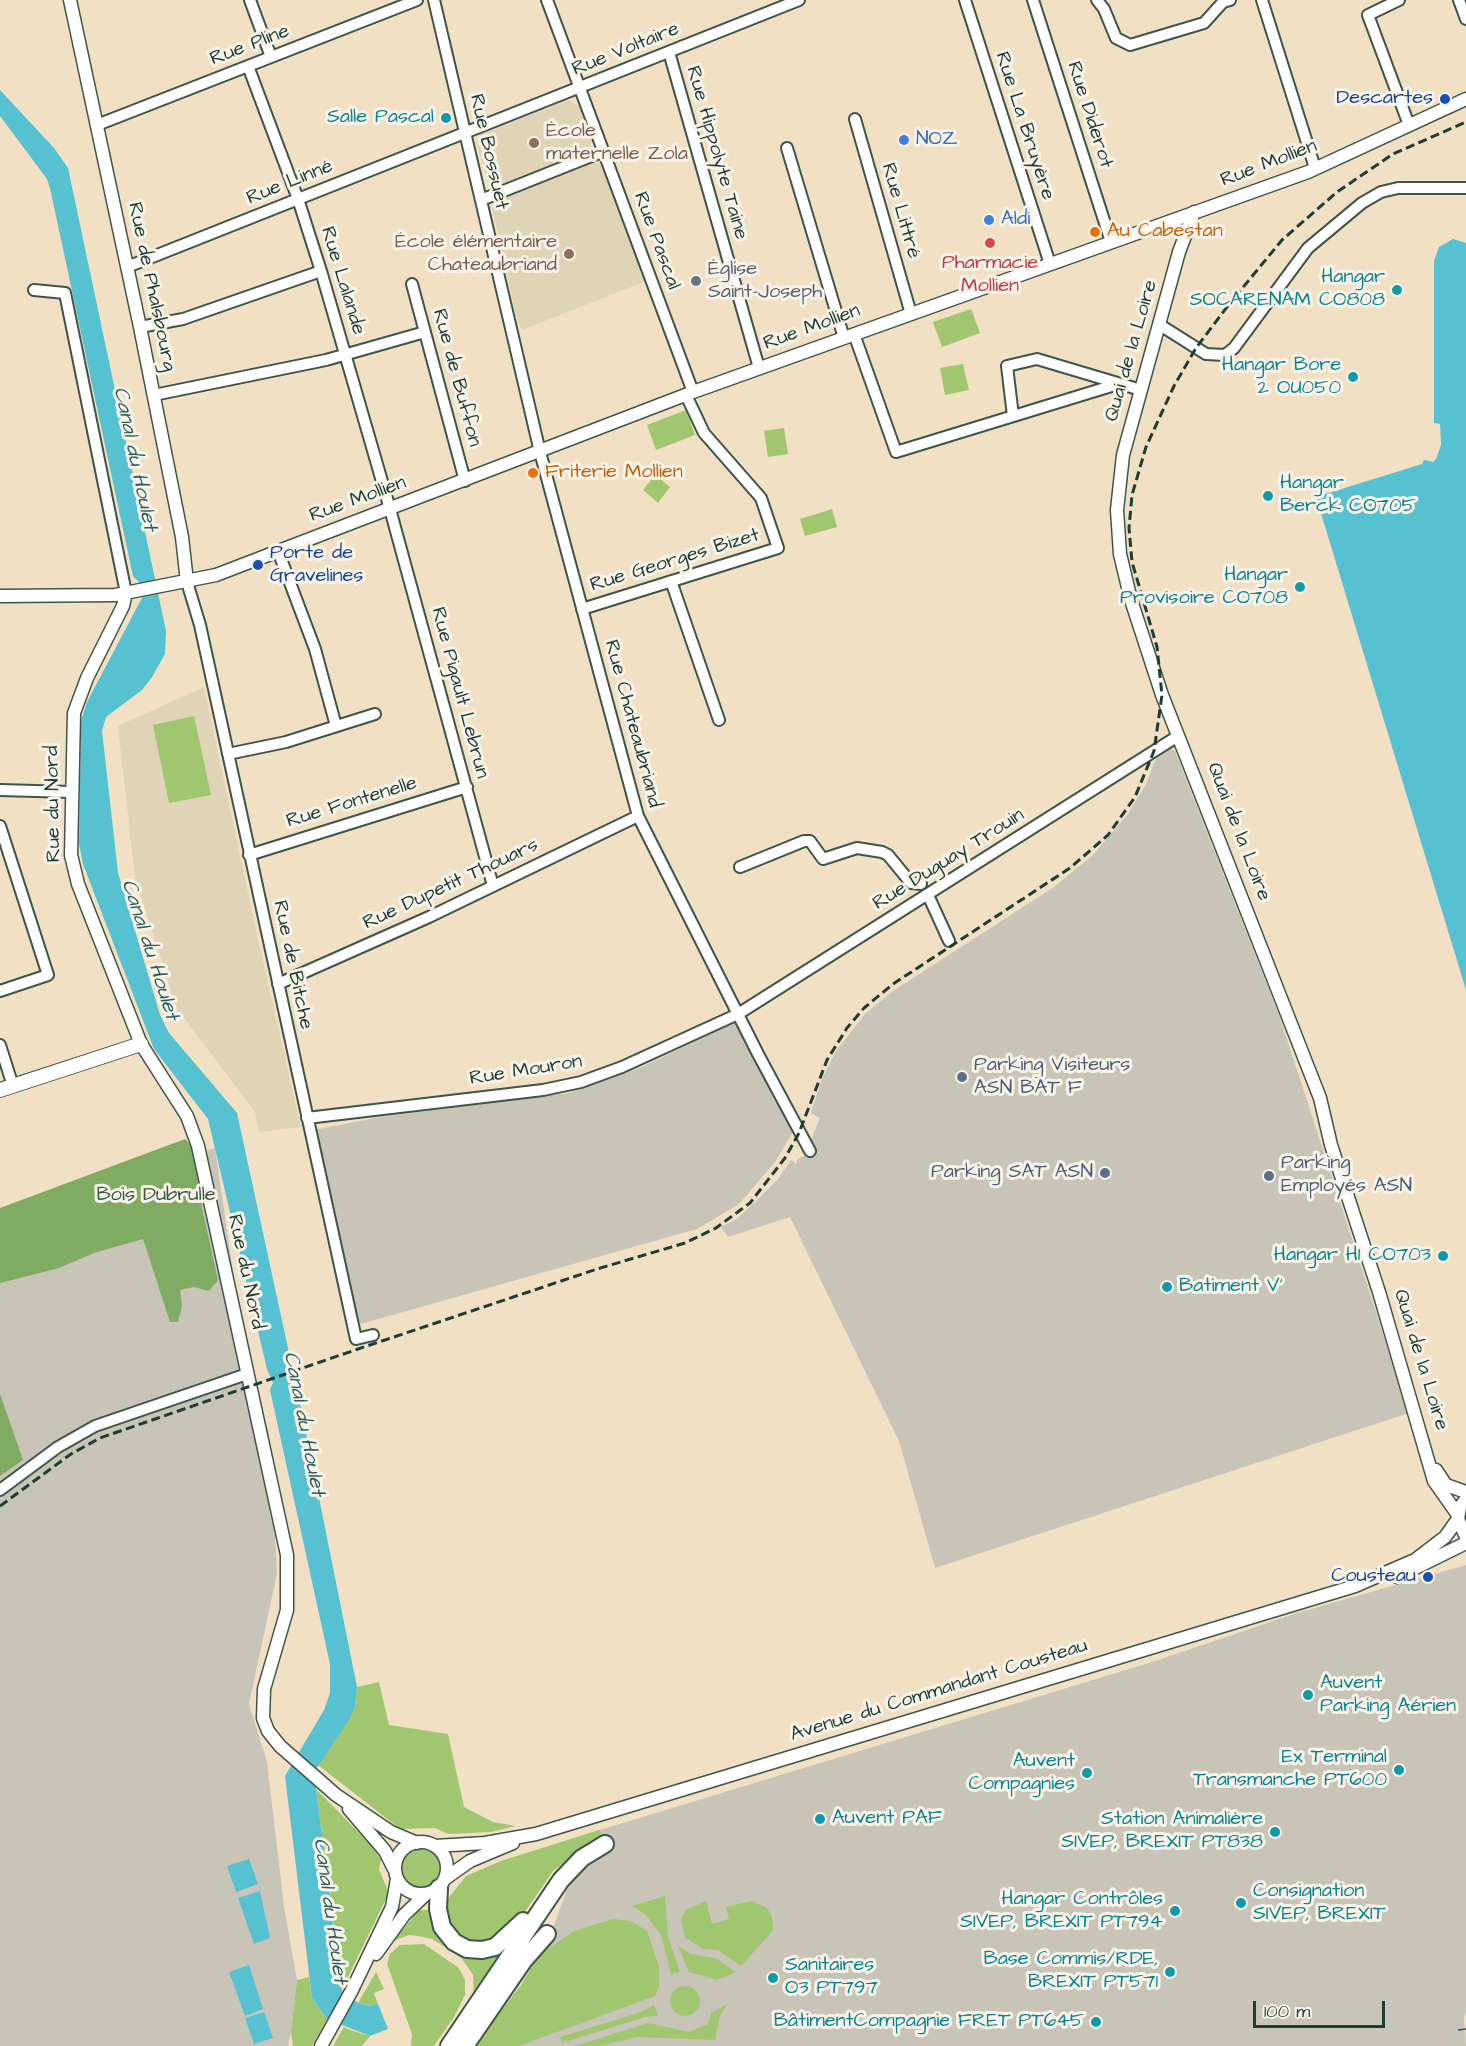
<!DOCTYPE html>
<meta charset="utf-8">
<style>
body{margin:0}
#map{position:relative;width:1466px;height:2046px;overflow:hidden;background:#f1e0c4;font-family:"Architects Daughter",sans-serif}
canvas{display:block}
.scale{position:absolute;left:1253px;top:2001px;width:132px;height:27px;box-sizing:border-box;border:3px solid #1f3d34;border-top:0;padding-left:8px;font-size:18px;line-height:21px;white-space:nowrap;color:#1f3d34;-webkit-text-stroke:4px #f7f3e8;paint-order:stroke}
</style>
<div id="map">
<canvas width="1466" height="2046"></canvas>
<div class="scale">100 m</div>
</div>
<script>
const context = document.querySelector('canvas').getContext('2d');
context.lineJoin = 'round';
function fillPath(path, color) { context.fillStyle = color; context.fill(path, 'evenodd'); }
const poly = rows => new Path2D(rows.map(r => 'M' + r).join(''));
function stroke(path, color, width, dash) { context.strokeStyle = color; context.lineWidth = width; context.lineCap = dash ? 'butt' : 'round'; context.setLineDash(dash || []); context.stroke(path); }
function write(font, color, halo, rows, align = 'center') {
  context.font = font + ' "Architects Daughter",sans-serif'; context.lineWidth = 6; context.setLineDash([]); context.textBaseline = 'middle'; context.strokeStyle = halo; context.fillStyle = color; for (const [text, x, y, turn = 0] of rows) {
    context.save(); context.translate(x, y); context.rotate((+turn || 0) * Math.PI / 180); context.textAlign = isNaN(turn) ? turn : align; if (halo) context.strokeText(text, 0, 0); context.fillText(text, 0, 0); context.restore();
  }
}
const built = poly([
 [568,100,580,107,592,137,590,149,495,187,488,184,477,144,480,135],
 [594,162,603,166,646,281,522,330,516,315,492,208,495,201],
 [204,687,257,935,301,1127,259,1132,255,1112,177,1009,135,878,118,726]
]);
const industrial = poly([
 [1171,749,1175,751,1280,1018,1409,1413,935,1568,899,1441,790,1217,728,1237,721,1227,738,1218,761,1196,778,1179,791,1160,797,1164,797,1159,804,1156,820,1118,811,1113,822,1079,836,1051,865,1014,893,991,1054,887,1093,855,1128,814,1145,786,1156,759],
 [737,1021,799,1122,775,1162,739,1204,697,1229,357,1325,314,1130,380,1117,569,1093,642,1067],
 [215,1148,238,1307,269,1435,277,1573,249,1704,267,1762,284,1907,297,1980,291,2032,288,2046,0,2046,0,1218],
 [1466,1565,1466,2012,1464,2018,1466,2046,478,2046,538,1969,587,1834,1152,1662,1297,1613]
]);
const green = poly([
 [971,309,980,333,942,347,933,322],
 [963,364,969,390,945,395,940,368],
 [686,410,695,435,656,450,647,425],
 [784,428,788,454,768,457,764,431],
 [655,475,670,487,658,503,643,490],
 [832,509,837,527,805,536,800,519],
 [194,716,211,795,169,803,153,725],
 [379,1682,389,1725,448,1734,464,1807,493,1822,516,1826,491,1832,448,1834,435,1828,400,1829,318,1765,349,1719,355,1707,357,1687],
 [316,1789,369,1843,381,1859,379,1870,389,1893,342,1989],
 [599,1830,602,1836,553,1871,518,1922,501,1939,471,1945,451,1933,443,1905,466,1876,501,1861],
 '402 1868a19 19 0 1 1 38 0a19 19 0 1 1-38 0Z',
 [665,1896,668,1937,680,1972,671,1974,661,1935,645,1914,632,1906],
 [706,1901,712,1924,729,1919,726,1907,751,1901,767,1908,772,1917,773,1930,769,1935,741,1966,718,1950,704,1949,685,1938,681,1919,686,1910],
 [419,1910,434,1910,444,1940,509,1946,474,1999,473,1975,462,1959,448,1949,432,1939,418,1936,409,1935,393,1941],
 [613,1919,631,1921,647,1931,659,1967,659,1987,655,1996,519,2046,474,2046,521,1985,538,1956,574,1931],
 [424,1944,459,1968,465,1980,465,1995,454,2017,434,2046,411,2046,412,2034,387,1964,390,1954,400,1945],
 [678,1946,691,1954,715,1958,736,1972,717,1980,689,1972],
 [376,1972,384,1989,374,1993,378,2004,369,2006,358,2003],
 [309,1977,312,1998,327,2019,312,2046,293,2046,291,2032,297,1980],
 '670 2001a15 15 0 1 1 30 0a15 15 0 1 1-30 0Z',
 [727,2004,720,2016,715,2040,637,2037,599,2046,575,2046,648,2023,689,2032,708,2024,711,2013],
 [654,2005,658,2016,645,2017,562,2043,560,2037,641,2012],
 [344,2027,350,2030,370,2036,362,2046,333,2046]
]);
const forest = poly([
 [185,1139,193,1147,202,1208,218,1280,209,1291,194,1287,180,1290,182,1306,178,1322,170,1322,143,1239,94,1253,59,1268,0,1283,0,1208],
 [0,1394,23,1460,0,1476]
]);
const water = poly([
 [0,90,54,148,68,168,166,631,165,654,152,677,142,690,106,717,102,731,118,873,160,1015,169,1033,237,1113,291,1362,285,1369,287,1378,296,1383,357,1687,355,1707,349,1720,316,1769,316,1789,342,1991,358,2003,369,2006,378,2004,388,2029,370,2036,327,2019,312,1998,285,1776,324,1710,330,1693,330,1664,270,1390,273,1383,267,1369,208,1119,154,1049,83,864,79,844,81,721,87,702,143,596,140,583,133,576,50,188,47,179,0,116],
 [1453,239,1466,243,1466,990,1316,497,1422,464,1424,460,1433,462,1436,459,1441,445,1440,424,1434,423,1434,261,1439,247],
 [249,1859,258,1884,236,1892,227,1866],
 [260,1891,270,1938,254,1944,238,1898],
 [249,1965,263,2009,245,2016,229,1972],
 [264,2012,273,2038,254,2044,245,2018]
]);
const ferry = poly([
 [1458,2030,1466,2029]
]);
const minor = poly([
 [250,0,271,57],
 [434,0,540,452,638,816,758,1054,810,1151],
 [547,0,693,392],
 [965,0,1050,264],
 [1033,0,1111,242],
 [1097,0,1104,9,1116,38,1130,45,1204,23,1223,2,1230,0],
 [1262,0,1315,168],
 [1399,0,1368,15,1409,125],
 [1459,0,1466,19],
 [669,52,759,368],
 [248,66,298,199,321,271,390,509,493,886],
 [855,119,911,314],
 [97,125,417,0],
 [787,148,844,338],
 [481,200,604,151],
 [127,267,799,0],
 [412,284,465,481],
 [34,290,65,293,126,593],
 [1160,325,1206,354,1225,355,1234,348,1308,248,1362,203,1381,192,1398,188,1466,188],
 [140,327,183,319,321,271],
 [854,334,896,452,1118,384],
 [154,395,326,360,425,332],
 [1013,416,1007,366,1037,359,1141,390],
 [278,551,315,649,336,726],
 [671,581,719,720],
 [187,582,200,625,356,1339,373,1335],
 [582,609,778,548,761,498,704,433,686,395],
 [228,754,286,742,375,714],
 [0,790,71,792],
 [0,826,48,975,0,991],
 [249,855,467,787],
 [740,867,804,841,810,841,823,859,857,848,882,852,888,855,911,883,921,884],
 [928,895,949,941],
 [278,984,429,917,638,816],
 [0,1045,13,1086],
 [307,1118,543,1090,581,1082,622,1067,738,1014,1178,736],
 [0,1490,58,1447,95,1426,247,1374]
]);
const tertiary = poly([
 [70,0,140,327,182,537,187,582],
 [1194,212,1179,252,1123,455,1117,510,1120,554,1131,600,1162,695,1320,1098,1331,1145,1379,1292,1434,1481,1458,1515],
 [126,593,123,606,87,678,74,713,71,855,78,884,141,1044,187,1116,198,1146,287,1555,287,1610,264,1689,263,1718,268,1731,280,1746,336,1795,391,1832,417,1843],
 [0,596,115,595,216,575,693,392,1308,172,1466,99],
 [1436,1470,1446,1485,1466,1492],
 [1466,1499,1460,1507,1458,1519,1466,1537],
 [1397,1577,1466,1543],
 [349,1809,385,1851,394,1869],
 '395 1868a26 26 0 1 1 52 0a26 26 0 1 1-52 0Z',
 [435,1846,485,1843,536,1834,1355,1586,1415,1560,1445,1537,1458,1519],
 [446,1878,470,1861,513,1843],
 [376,1954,404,1915,426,1894],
 [321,2046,352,1990,392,1907,397,1879]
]);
const secondary = poly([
 [0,1090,141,1044]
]);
const trunk = poly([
 [439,1888,438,1909,442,1927,454,1942,467,1949,482,1950,495,1947,523,1921],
 [449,2046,561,1880,582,1858,605,1844],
 [465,2046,524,1960,547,1934]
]);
const rail = poly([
 [1226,308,1282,240,1337,192,1393,154,1466,122],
 [0,1506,71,1454,100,1438,358,1349,597,1269,685,1243,716,1228,750,1203,785,1158,799,1133,827,1060,847,1028,864,1008,893,984,1070,868,1108,835,1135,797,1154,751,1162,695,1157,647,1132,562,1129,528,1132,495,1146,447,1174,386,1196,348,1230,303]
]);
const markers = [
 [1445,99,6,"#1a4fb4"],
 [446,118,6,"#0f9aa8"],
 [904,140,6,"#3f7fe0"],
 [534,143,6,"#8d6e63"],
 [989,220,6,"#3f7fe0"],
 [1095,232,6,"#e8710a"],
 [990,243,6,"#e0444e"],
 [569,254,6,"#8d6e63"],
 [696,281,6,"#6b7280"],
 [1397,290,6,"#0f9aa8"],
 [1353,377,6,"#0f9aa8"],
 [533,473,6,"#e8710a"],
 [1268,496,6,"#0f9aa8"],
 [258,565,6,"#1a4fb4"],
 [1300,587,6,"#0f9aa8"],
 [962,1077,6,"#5c6f8a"],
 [1105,1173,6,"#5c6f8a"],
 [1269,1176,6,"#5c6f8a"],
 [1443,1256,6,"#0f9aa8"],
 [1167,1287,6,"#0f9aa8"],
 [1428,1577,6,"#1a4fb4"],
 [1308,1695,6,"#0f9aa8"],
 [1399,1770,6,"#0f9aa8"],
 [1087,1773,6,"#0f9aa8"],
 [820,1819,6,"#0f9aa8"],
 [1275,1832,6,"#0f9aa8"],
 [1241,1903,6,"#0f9aa8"],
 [1175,1911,6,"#0f9aa8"],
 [1170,1972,6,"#0f9aa8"],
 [773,1978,6,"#0f9aa8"],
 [1096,2022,6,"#0f9aa8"]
];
const streetNames = [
 ["Rue Pline",250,46,-21],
 ["Rue Voltaire",626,50,-22],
 ["Rue Diderot",1089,115,72],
 ["Rue La Bruyère",1024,126,72],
 ["Rue Bossuet",488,152,77],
 ["Rue Hippolyte Taine",716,153,74],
 ["Rue Mollien",1269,164,-21],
 ["Rue Linné",290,183,-22],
 ["Rue Littré",900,211,74],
 ["Rue Pascal",656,241,70],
 ["Rue Lalande",342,281,73],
 ["Rue de Phalsbourg",151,287,78],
 ["Rue Mollien",812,328,-20],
 ["Quai de la Loire",1132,351,-74],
 ["Rue de Buffon",456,378,75],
 ["Rue Mollien",358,500,-20],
 ["Rue Georges Bizet",675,561,-17],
 ["Rue Pigault Lebrun",459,693,75],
 ["Rue Chateaubriand",632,724,75],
 ["Rue Fontenelle",352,803,-17],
 ["Rue du Nord",54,804,-91],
 ["Quai de la Loire",1238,832,69],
 ["Rue Duguay Trouin",949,860,-32],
 ["Rue Dupetit Thouars",451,885,-25],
 ["Rue de Bitche",292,965,78],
 ["Rue Mouron",526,1071,-9],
 ["Rue du Nord",245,1272,78],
 ["Quai de la Loire",1420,1360,73],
 ["Avenue du Commandant Cousteau",939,1691,-17]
];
const transitNames = [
 ["Descartes",1433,99],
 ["Porte de",270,554,"left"],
 ["Gravelines",270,577,"left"],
 ["Cousteau",1416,1577]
];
const cultureNames = [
 ["Salle Pascal",434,118],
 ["Hangar",1385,278],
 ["SOCARENAM CO808",1385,301],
 ["Hangar Bore",1341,366],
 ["2 OU050",1341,389],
 ["Hangar",1280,484,"left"],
 ["Berck CO705",1280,507,"left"],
 ["Hangar",1288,576],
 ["Provisoire CO708",1288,599],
 ["Hangar H1 CO703",1431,1256],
 ["Batiment V'",1179,1287,"left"],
 ["Auvent",1320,1684,"left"],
 ["Parking Aérien",1320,1707,"left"],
 ["Ex Terminal",1387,1758],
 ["Transmanche PT600",1387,1781],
 ["Auvent",1075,1762],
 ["Compagnies",1075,1785],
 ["Auvent PAF",832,1819,"left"],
 ["Station Animalière",1263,1820],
 ["SIVEP, BREXIT PT838",1263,1843],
 ["Consignation",1253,1892,"left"],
 ["SIVEP, BREXIT",1253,1915,"left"],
 ["Hangar Contrôles",1163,1900],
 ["SIVEP, BREXIT PT794",1163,1923],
 ["Base Commis/RDE,",1158,1960],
 ["BREXIT PT571",1158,1983],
 ["Sanitaires",785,1966,"left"],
 ["O3 PT797",785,1989,"left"],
 ["BâtimentCompagnie FRET PT645",1084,2022]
];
const educationNames = [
 ["École",546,132],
 ["maternelle Zola",546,155],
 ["École élémentaire",557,243,"right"],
 ["Chateaubriand",557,266,"right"]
];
const shopNames = [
 ["NOZ",916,140],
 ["Aldi",1001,220]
];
const foodNames = [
 ["Au Cabestan",1107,232],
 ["Friterie Mollien",545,473]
];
const healthNames = [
 ["Pharmacie",990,264],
 ["Mollien",990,287]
];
const worshipNames = [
 ["Église",708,270],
 ["Saint-Joseph",708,293]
];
const serviceNames = [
 ["Parking Visiteurs",974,1066],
 ["ASN BAT F",974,1089],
 ["Parking",1281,1164],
 ["Employés ASN",1281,1187],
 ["Parking SAT ASN",1093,1173,"right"]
];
const parkNames = [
 ["Bois Dubrulle",156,1196]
];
const waterNames = [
 ["Canal du Houlet",134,459,78],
 ["Canal du Houlet",149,950,72],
 ["Canal du Houlet",303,1424,79],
 ["Canal du Houlet",329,1911,82]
];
fillPath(built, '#dfd4b5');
fillPath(industrial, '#c8c4b8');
fillPath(green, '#a1c670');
fillPath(forest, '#80ab62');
fillPath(water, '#56c1d0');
stroke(ferry, '#2d5e5b', 1.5, [8, 6]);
stroke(minor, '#3e554a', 14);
stroke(tertiary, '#3e554a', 15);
stroke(secondary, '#3e554a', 16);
stroke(trunk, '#3e554a', 20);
stroke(minor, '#fff', 10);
stroke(tertiary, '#fff', 12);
stroke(secondary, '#fff', 14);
stroke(trunk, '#fff', 16);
stroke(rail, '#1f3d34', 3, [9, 4.5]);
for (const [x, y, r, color] of markers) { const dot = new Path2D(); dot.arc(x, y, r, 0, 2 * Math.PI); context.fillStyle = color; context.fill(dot); stroke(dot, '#f7f3e8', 2); }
write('20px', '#1f3d34', '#f7f3e8', streetNames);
write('20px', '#164399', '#f7f3e8', transitNames, 'right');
write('20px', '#0d838f', '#f7f3e8', cultureNames, 'right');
write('20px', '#785e54', '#f7f3e8', educationNames, 'left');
write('20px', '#366cbe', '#f7f3e8', shopNames, 'left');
write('20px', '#c56008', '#f7f3e8', foodNames, 'left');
write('20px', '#be3a42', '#f7f3e8', healthNames);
write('20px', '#5b616d', '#f7f3e8', worshipNames, 'left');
write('20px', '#4e5e75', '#f7f3e8', serviceNames, 'left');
write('20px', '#395840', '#f7f3e8', parkNames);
write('italic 21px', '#2d5e5b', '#f7f3e8', waterNames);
</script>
